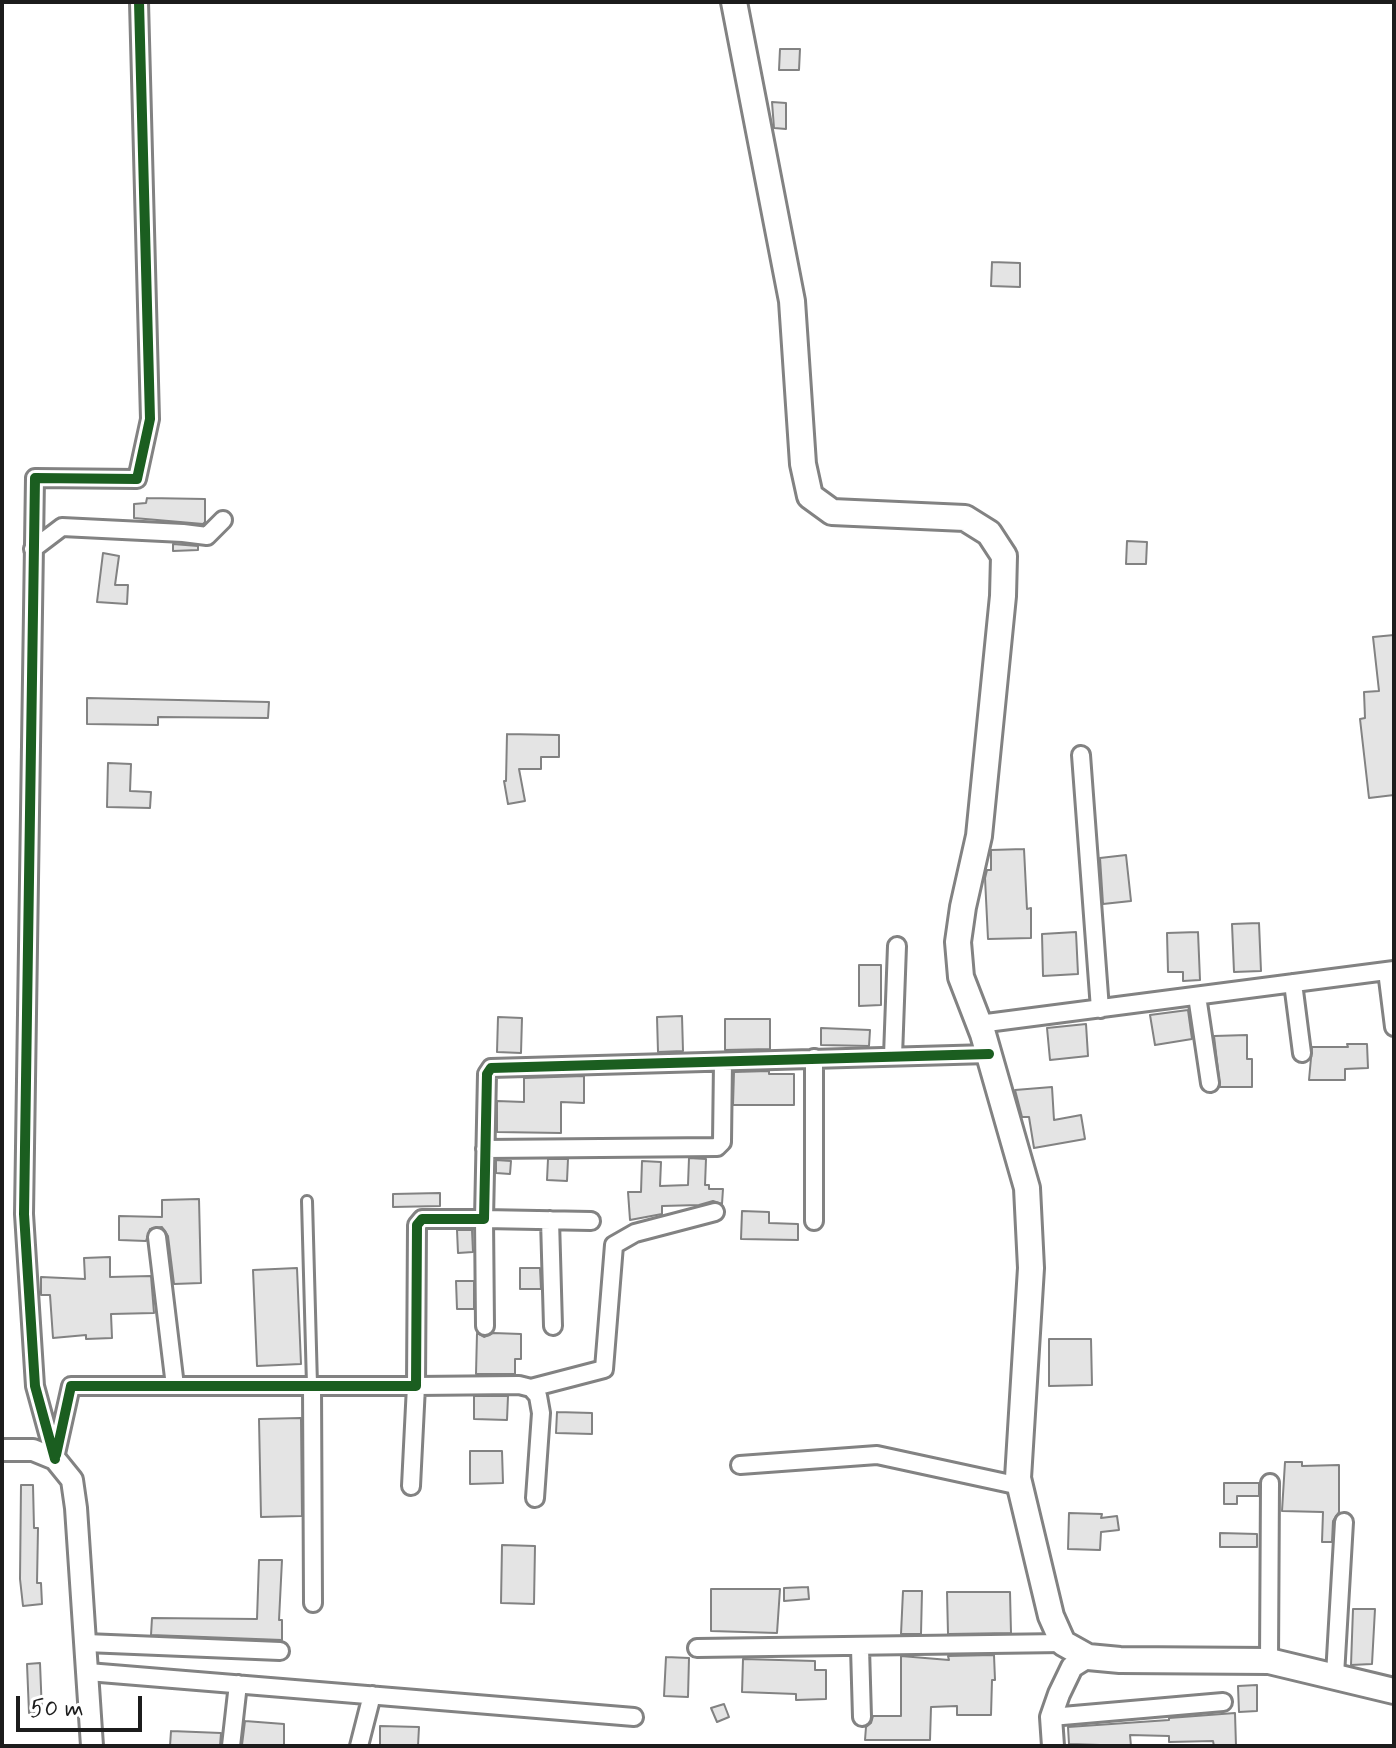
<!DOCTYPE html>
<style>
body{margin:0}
#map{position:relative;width:1396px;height:1748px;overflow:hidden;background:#fff;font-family:Mynerve,sans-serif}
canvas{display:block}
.frame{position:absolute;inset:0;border:4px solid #1c1c1c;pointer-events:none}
.scale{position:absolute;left:16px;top:1696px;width:126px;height:36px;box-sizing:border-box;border:4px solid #1c1c1c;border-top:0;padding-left:10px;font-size:24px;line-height:28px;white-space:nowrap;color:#1c1c1c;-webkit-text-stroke:6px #fff;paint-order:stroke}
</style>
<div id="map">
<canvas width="1396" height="1748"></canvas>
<div class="frame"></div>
<div class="scale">50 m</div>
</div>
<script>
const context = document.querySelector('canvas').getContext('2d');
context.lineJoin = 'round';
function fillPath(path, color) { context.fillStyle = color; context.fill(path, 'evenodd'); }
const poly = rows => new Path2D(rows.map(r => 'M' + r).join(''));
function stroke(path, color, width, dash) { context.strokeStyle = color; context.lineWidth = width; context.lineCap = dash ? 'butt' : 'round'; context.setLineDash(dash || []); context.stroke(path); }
const building = poly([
 [780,49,800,49,799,70,779,70,780,49],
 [772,102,786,103,786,129,774,128,772,102],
 [992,262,1020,263,1020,287,991,286,992,262],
 [147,498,205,499,205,522,203,524,134,518,134,504,146,503,147,498],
 [1127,541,1147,542,1146,564,1126,564,1127,541],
 [173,544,198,546,198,550,173,551,173,544],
 [103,553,119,556,115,585,128,585,127,604,97,602,103,553],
 [1394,635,1394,795,1369,798,1360,719,1365,718,1364,692,1379,691,1373,637,1394,635],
 [87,698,269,702,268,718,158,717,158,725,87,724,87,698],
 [507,734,559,735,559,757,541,757,541,769,519,769,525,801,508,804,504,781,506,781,507,734],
 [108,763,131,764,130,791,151,792,150,808,107,807,108,763],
 [1024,849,1027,909,1031,908,1031,938,988,939,985,878,987,870,991,870,991,850,1024,849],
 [1126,855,1131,901,1103,904,1100,858,1126,855],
 [1259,923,1261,971,1234,972,1232,924,1259,923],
 [1076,932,1078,974,1043,976,1042,934,1076,932],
 [1198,932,1200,980,1183,981,1183,972,1168,972,1167,933,1198,932],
 [859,965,881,965,881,1005,859,1006,859,965],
 [1188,1010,1192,1039,1155,1045,1150,1015,1188,1010],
 [682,1016,683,1051,658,1052,657,1017,682,1016],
 [498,1017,522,1018,521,1053,497,1052,498,1017],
 [725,1019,770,1019,770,1049,725,1050,725,1019],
 [1086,1024,1088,1056,1050,1060,1047,1028,1086,1024],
 [821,1028,870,1030,869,1046,821,1045,821,1028],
 [1247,1035,1247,1059,1252,1059,1252,1087,1220,1087,1214,1036,1247,1035],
 [1347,1044,1367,1044,1368,1068,1345,1069,1345,1080,1309,1080,1312,1047,1348,1047,1347,1044],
 [769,1071,769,1074,794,1074,794,1105,733,1105,734,1072,769,1071],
 [584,1076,584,1103,561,1102,561,1133,497,1132,497,1101,524,1102,524,1078,584,1076],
 [1052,1087,1054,1120,1081,1115,1085,1139,1034,1148,1029,1117,1022,1117,1015,1090,1052,1087],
 [689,1158,706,1159,705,1185,709,1185,709,1189,723,1189,722,1204,713,1201,699,1205,662,1206,662,1214,630,1220,628,1192,641,1192,642,1161,661,1162,660,1186,688,1185,689,1158],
 [548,1159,568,1159,567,1181,547,1180,548,1159],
 [496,1160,511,1161,510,1174,496,1173,496,1160],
 [440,1193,440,1206,393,1207,393,1194,440,1193],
 [199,1199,201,1283,174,1284,168,1236,162,1227,150,1229,146,1241,119,1240,119,1216,162,1217,162,1200,199,1199],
 [742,1211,769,1212,769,1223,798,1224,798,1240,741,1239,742,1211],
 [457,1230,472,1230,473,1252,458,1253,457,1230],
 [110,1257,110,1277,151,1276,154,1313,111,1314,112,1338,86,1339,86,1335,53,1338,50,1295,41,1295,41,1277,85,1279,84,1258,110,1257],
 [297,1268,301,1364,257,1366,253,1270,297,1268],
 [520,1268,540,1268,541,1289,520,1289,520,1268],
 [456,1281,474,1281,474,1309,457,1309,456,1281],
 [477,1333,484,1337,493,1333,521,1334,521,1359,515,1359,515,1374,476,1374,477,1333],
 [1049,1339,1091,1339,1092,1385,1049,1386,1049,1339],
 [474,1396,508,1396,507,1420,474,1419,474,1396],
 [557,1412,592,1413,592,1434,556,1433,557,1412],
 [301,1418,302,1516,261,1517,259,1419,301,1418],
 [470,1451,502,1451,503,1483,470,1484,470,1451],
 [1285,1462,1302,1462,1302,1466,1339,1465,1339,1512,1333,1521,1332,1542,1322,1542,1323,1512,1282,1511,1285,1462],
 [1224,1483,1259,1483,1259,1496,1237,1496,1237,1504,1224,1504,1224,1483],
 [21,1485,33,1485,34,1528,38,1528,37,1583,41,1583,42,1604,23,1606,20,1579,21,1485],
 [1069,1513,1102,1514,1101,1518,1117,1516,1119,1530,1101,1532,1100,1550,1068,1549,1069,1513],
 [1220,1533,1257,1534,1257,1547,1220,1547,1220,1533],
 [502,1545,535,1546,534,1604,501,1603,502,1545],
 [259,1560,282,1560,279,1620,282,1620,282,1640,151,1635,152,1618,257,1619,259,1560],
 [808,1587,809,1599,784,1601,784,1588,808,1587],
 [711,1589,780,1589,777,1633,711,1631,711,1589],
 [903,1591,922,1591,921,1634,901,1634,903,1591],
 [947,1592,1010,1592,1011,1633,948,1634,947,1592],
 [1353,1609,1375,1609,1372,1664,1351,1665,1353,1609],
 [994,1655,995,1680,992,1680,991,1715,957,1715,957,1706,931,1707,930,1740,865,1740,866,1727,871,1723,873,1716,901,1716,901,1656,949,1660,948,1656,994,1655],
 [666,1657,689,1658,688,1697,664,1696,666,1657],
 [743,1659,815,1661,815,1670,826,1670,826,1699,796,1700,796,1694,742,1692,743,1659],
 [40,1663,42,1713,29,1713,27,1664,40,1663],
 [1257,1685,1257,1711,1239,1712,1238,1686,1257,1685],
 [724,1704,729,1717,717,1722,711,1708,724,1704],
 [1235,1713,1236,1746,1214,1746,1213,1741,1169,1742,1169,1736,1130,1735,1131,1746,1069,1744,1068,1727,1169,1720,1169,1718,1235,1713],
 [245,1721,284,1724,284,1746,242,1745,245,1721],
 [380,1726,419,1727,418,1746,380,1746,380,1726],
 [171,1731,221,1733,220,1746,170,1746,171,1731]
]);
const service = poly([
 [307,1201,312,1385]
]);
const minor = poly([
 [33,549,62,527,183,533,207,536,223,520],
 [1081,755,1100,1009],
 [1387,971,1394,1027],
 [1293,983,1302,1053],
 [1197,996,1210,1083],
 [979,1024,1394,970],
 [893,1056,897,946],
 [485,1149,717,1147,722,1142,723,1062],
 [550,1220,553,1326],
 [814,1221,814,1058],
 [157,1237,175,1386],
 [485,1326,484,1219,591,1221],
 [312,1385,313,1603],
 [531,1388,604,1369,614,1245,635,1233,715,1212],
 [55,1458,71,1386,416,1386,417,1225,422,1219,484,1219,487,1074,491,1068,989,1054],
 [55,1459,35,1386,24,1214,35,478,137,479,150,419,139,2],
 [740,1465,877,1455,1020,1486],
 [411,1486,416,1386,519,1385,531,1388,538,1396,541,1413,535,1498],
 [86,1643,280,1651],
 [697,1648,1063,1643],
 [860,1648,862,1717],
 [1269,1661,1270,1483],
 [88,1672,634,1717],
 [1335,1675,1344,1522],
 [1051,1717,1223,1702],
 [231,1746,238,1684],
 [359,1746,372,1695]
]);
const tertiary = poly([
 [2,1450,33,1450,55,1459,72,1480,76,1508,92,1746],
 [1053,1746,1051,1717,1059,1694,1072,1667,1088,1657]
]);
const secondary = poly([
 [734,2,792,301,803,464,810,496,832,512,965,518,989,533,1004,556,1003,596,979,836,963,907,958,942,961,977,983,1034,1027,1188,1031,1268,1018,1478,1051,1616,1063,1643,1088,1657,1120,1660,1269,1661,1394,1691]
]);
const cycleway = poly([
 [56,1455,71,1386,416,1386,417,1225,422,1219,484,1219,487,1074,491,1068,989,1054],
 [55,1459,35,1386,24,1214,35,478,137,479,150,419,139,2]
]);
fillPath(building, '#e4e4e4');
stroke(building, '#828282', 2);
stroke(service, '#828282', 14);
stroke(minor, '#828282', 22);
stroke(tertiary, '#828282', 26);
stroke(secondary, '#828282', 30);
stroke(service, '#fff', 8);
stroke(minor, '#fff', 16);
stroke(tertiary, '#fff', 20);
stroke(secondary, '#fff', 24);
stroke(cycleway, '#1b5e20', 10);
</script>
